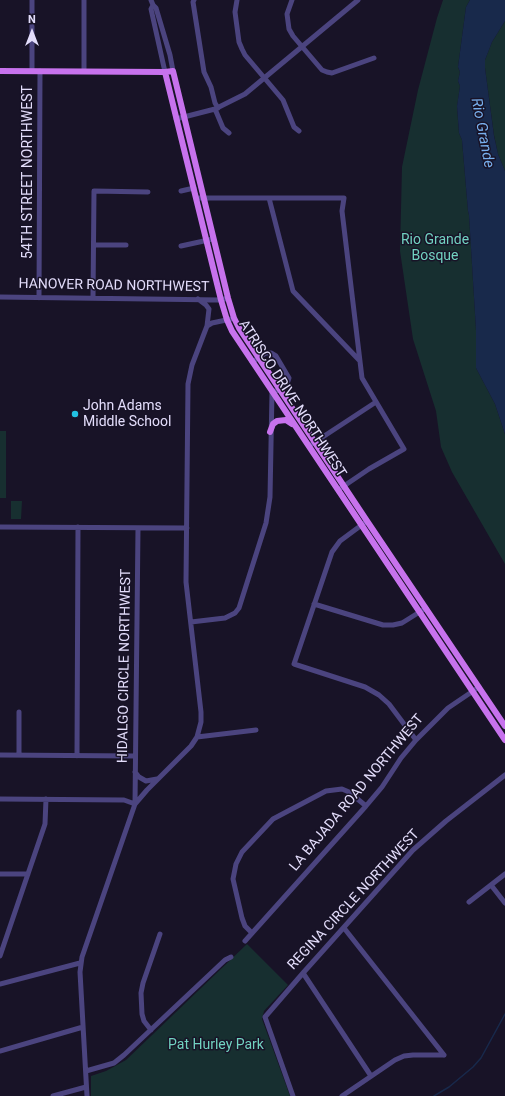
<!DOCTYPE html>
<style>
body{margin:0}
#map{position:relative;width:505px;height:1096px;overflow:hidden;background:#181327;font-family:Roboto,sans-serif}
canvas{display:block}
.north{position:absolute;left:12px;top:12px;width:40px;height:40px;-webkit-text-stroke:3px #181327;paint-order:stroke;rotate:0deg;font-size:11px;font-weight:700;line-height:16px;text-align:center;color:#e3ddfb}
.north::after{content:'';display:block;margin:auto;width:14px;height:18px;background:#e3ddfb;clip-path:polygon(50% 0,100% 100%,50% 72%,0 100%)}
</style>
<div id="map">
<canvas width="505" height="1096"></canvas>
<div class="north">N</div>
</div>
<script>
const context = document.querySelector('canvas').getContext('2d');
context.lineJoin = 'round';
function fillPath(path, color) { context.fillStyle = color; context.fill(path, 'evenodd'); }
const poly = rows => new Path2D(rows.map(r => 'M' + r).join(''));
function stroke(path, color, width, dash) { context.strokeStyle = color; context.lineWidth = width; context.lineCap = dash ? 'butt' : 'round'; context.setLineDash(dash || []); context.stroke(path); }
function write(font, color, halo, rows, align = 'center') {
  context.font = font + ' Roboto,sans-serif'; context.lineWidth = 3; context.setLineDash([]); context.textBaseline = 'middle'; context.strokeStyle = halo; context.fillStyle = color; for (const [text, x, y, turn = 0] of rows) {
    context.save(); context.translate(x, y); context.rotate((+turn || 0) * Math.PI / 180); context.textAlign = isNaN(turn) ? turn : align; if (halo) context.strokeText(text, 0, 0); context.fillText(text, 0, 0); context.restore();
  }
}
const green = poly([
 [443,0,470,0,466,7,458,67,460,72,458,81,460,86,457,107,459,133,462,140,468,211,469,215,476,330,476,368,495,404,505,434,505,564,452,472,441,447,436,411,413,339,400,251,402,167,418,90,437,18],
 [505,21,505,171,498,154,494,135,485,68,485,60,492,42],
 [0,431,6,431,6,498,0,498],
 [11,501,22,501,21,519,11,519],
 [247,944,288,985,264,1011,262,1019,290,1096,91,1096,91,1076,106,1071,126,1060]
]);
const water = poly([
 [470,0,505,0,505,21,492,42,485,60,485,68,494,136,498,154,505,171,505,434,495,404,476,368,476,330,469,215,468,211,462,140,459,133,457,106,460,86,458,81,460,72,458,67,466,7]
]);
const stream = poly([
 [434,1096,449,1087,473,1067,481,1058,505,1014]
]);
const minor = poly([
 [151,0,153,5,156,8,170,55,173,71],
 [194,0,193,2,204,72,211,87,215,103,218,108],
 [237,0,235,12,239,42,242,49,245,55,283,100,294,127,299,131],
 [292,0,287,14,289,29,293,36,322,70,327,72,332,73,374,58],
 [153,5,151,9,165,72],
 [32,71,32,0],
 [84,71,84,0],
 [215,109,223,128,229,133],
 [176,119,215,109,245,94,358,0],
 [181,191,194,188],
 [196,198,344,198,342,211,362,378,404,449,369,469,338,490],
 [269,198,293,291,359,360],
 [94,245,126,245],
 [181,246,213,239],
 [0,297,221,300,228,298],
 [39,298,40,71],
 [93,298,94,191,148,192],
 [207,326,212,323,231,319],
 [312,444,376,402],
 [367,521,340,541,332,552,294,664,365,687,379,695,389,704,416,740],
 [0,527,187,528],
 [314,604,383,625,393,625,402,623,426,608],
 [191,622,225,618,235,613,239,608,266,523,270,497,272,392,279,390,287,384,289,378,276,356,271,353,266,353,252,362],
 [197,737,256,730],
 [0,755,135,756],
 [19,755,19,712],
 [77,756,78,527],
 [135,772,139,777,146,781,157,779],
 [0,799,124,800,135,804],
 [135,804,138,528],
 [0,874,28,874],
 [491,885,505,903],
 [469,902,505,874],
 [344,928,444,1055],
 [252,933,245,926,242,918,233,879,236,864,242,852,273,819,326,791,342,789,349,792,366,806],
 [245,941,366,806,382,787,401,758,416,740,448,708,479,687],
 [0,956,45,824,46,799],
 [303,973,371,1076],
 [0,984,80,963],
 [151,1030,144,1021,142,1014,141,993,143,983,160,934],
 [0,1051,83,1027],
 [86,1071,114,1063,124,1055,225,960,231,957],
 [53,1096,86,1087],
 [87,1096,80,972,82,957,135,804,147,790,191,746,197,737,201,722,201,712,186,582,188,384,192,365,207,326,209,309,206,305,198,299],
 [293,1096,265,1017,303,973,413,850,446,821,505,775],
 [342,1096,395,1060,404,1056,413,1055,444,1055]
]);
const major = poly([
 [0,71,165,72,173,71,228,298,234,318,239,328,367,521,505,726],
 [165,72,221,300,227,320,232,331,505,740],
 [270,432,273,424,277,421,286,420,292,424]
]);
const markers = [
 [75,414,4,"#22c2e2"]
];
const streetNames = [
 ["54TH STREET NORTHWEST",28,172,-90],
 ["HANOVER ROAD NORTHWEST",114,286,1],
 ["ATRISCO DRIVE NORTHWEST",292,399,57],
 ["HIDALGO CIRCLE NORTHWEST",125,666,-89],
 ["LA BAJADA ROAD NORTHWEST",357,793,-50],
 ["REGINA CIRCLE NORTHWEST",354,900,-47]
];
const parkNames = [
 ["Rio Grande",435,240],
 ["Bosque",435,256],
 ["Pat Hurley Park",216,1045]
];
const poiNames = [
 ["John Adams",83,406],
 ["Middle School",83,422]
];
const waterNames = [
 ["Rio Grande",482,133,79]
];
fillPath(green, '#172f30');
fillPath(water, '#18294b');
stroke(stream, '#18294b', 1.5);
stroke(minor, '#4b447f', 5);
stroke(major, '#c772ed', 6);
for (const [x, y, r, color] of markers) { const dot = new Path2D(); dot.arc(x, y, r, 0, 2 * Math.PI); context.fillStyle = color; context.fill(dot); stroke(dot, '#181327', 1.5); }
write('14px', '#e3ddfb', '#181327', streetNames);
write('14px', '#71d2c1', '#181327', parkNames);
write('14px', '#e3ddfb', '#181327', poiNames, 'left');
write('italic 15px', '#78afed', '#181327', waterNames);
</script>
